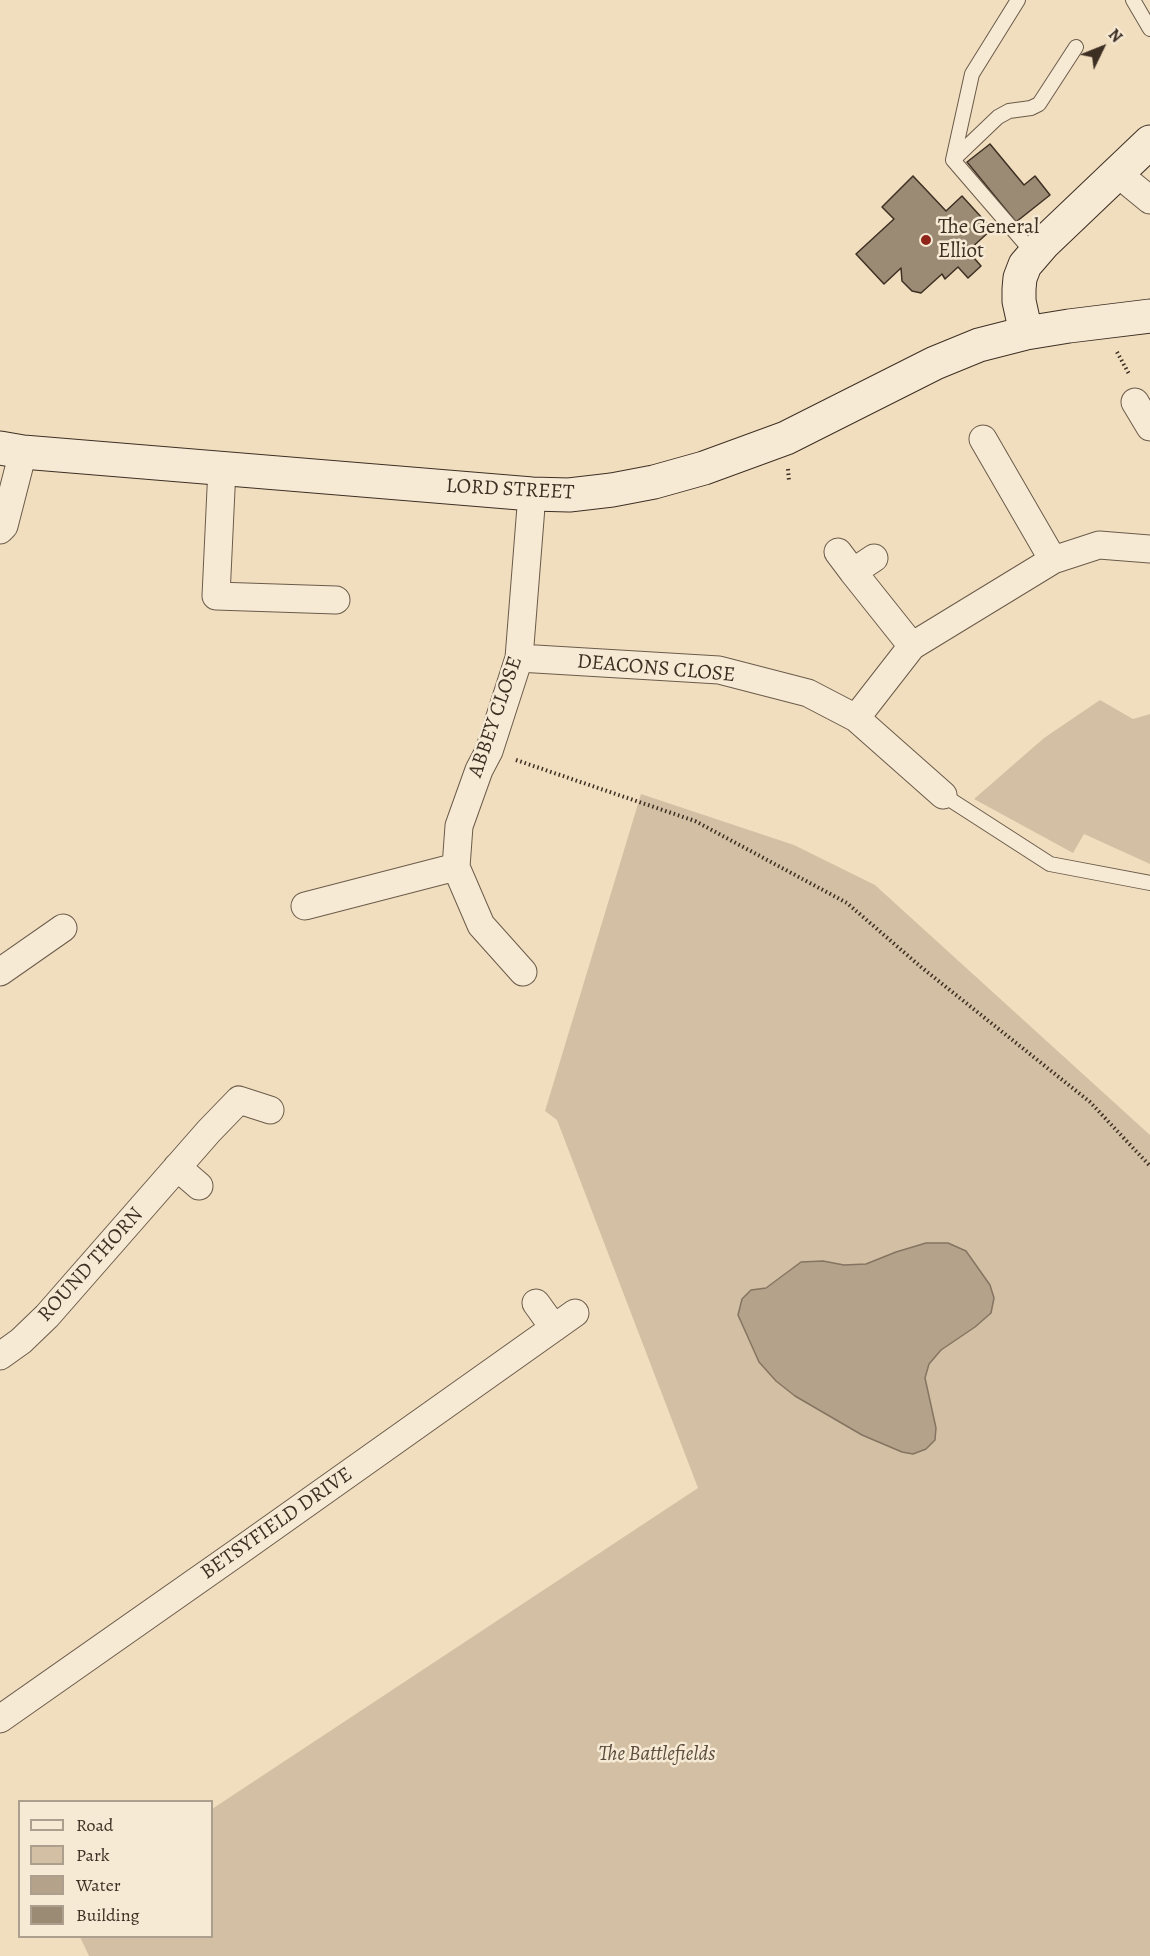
<!DOCTYPE html>
<style>
body{margin:0}
#map{position:relative;width:1150px;height:1956px;overflow:hidden;background:#f1debf;font-family:Alegreya,serif}
canvas{display:block}
.legend{position:absolute;left:18px;top:1800px;width:195px;height:138px;box-sizing:border-box;background:#f6ead5;border:2px solid #ac9f8e;margin:0;padding:8px 10px;list-style:none;font-size:18px;color:#3e2f23}
.legend li{display:flex;align-items:center;gap:12px;height:30px}
.legend b{width:30px;border:2px solid #ac9f8e}
.north{position:absolute;left:1072px;top:18px;width:60px;height:60px;-webkit-text-stroke:4px #f6ead5;paint-order:stroke;rotate:47deg;font-size:16px;font-weight:700;line-height:24px;text-align:center;color:#3e2f23}
.north::after{content:'';display:block;margin:auto;width:21px;height:27px;background:#3e2f23;clip-path:polygon(50% 0,100% 100%,50% 72%,0 100%)}
</style>
<div id="map">
<canvas width="1150" height="1956"></canvas>
<ul class="legend">
<li><b style="height:8px;background:#f6ead5"></b>Road</li>
<li><b style="height:16px;background:#d3c0a4"></b>Park</li>
<li><b style="height:16px;background:#b4a28a"></b>Water</li>
<li><b style="height:16px;background:#9b8a74"></b>Building</li>
</ul>
<div class="north">N</div>
</div>
<script>
const context = document.querySelector('canvas').getContext('2d');
context.lineJoin = 'round';
function fillPath(path, color) { context.fillStyle = color; context.fill(path, 'evenodd'); }
const poly = rows => new Path2D(rows.map(r => 'M' + r).join(''));
function stroke(path, color, width, dash) { context.strokeStyle = color; context.lineWidth = width; context.lineCap = dash ? 'butt' : 'round'; context.setLineDash(dash || []); context.stroke(path); }
function write(font, color, halo, rows, align = 'center') {
  context.font = font + ' Alegreya,serif'; context.lineWidth = 5; context.setLineDash([]); context.textBaseline = 'middle'; context.strokeStyle = halo; context.fillStyle = color; for (const [text, x, y, turn = 0] of rows) {
    context.save(); context.translate(x, y); context.rotate((+turn || 0) * Math.PI / 180); context.textAlign = isNaN(turn) ? turn : align; if (halo) context.strokeText(text, 0, 0); context.fillText(text, 0, 0); context.restore();
  }
}
const green = poly([
 [1100,700,1133,719,1150,714,1150,864,1084,834,1073,853,974,799,1044,738],
 [641,794,794,845,875,885,1150,1135,1150,1956,89,1956,80,1937,212,1936,212,1809,698,1488,557,1120,545,1111],
 [926,1243,948,1243,994,1298,990,1313,975,1327,941,1350,929,1364,925,1378,936,1428,902,1452,862,1435,795,1396,776,1381,759,1362,765,1288,801,1262,823,1261,844,1265,866,1264,896,1252]
]);
const water = poly([
 [926,1243,948,1243,966,1251,990,1285,994,1298,991,1313,975,1327,941,1350,929,1364,925,1378,936,1428,935,1440,926,1449,913,1454,902,1452,862,1435,795,1396,776,1381,759,1362,738,1315,742,1299,751,1290,766,1288,801,1262,823,1261,844,1265,866,1264,896,1252,926,1243]
]);
const building = poly([
 [990,144,1024,185,1035,176,1050,195,1016,222,967,162,990,144],
 [913,176,946,211,962,196,992,229,968,251,981,266,968,278,958,267,945,279,942,274,921,293,912,291,902,281,901,268,884,284,856,254,894,219,882,207,913,176]
]);
const path = poly([
 [1117,352,1129,374],
 [788,469,789,481],
 [516,760,695,821,847,903,921,967,1090,1102,1150,1166]
]);
const lane = poly([
 [1018,0,972,74,953,160,1034,254],
 [1133,0,1150,29],
 [953,160,998,117,1009,111,1031,108,1039,104,1076,47],
 [943,795,1050,864,1150,883]
]);
const street = poly([
 [1117,173,1150,200],
 [1135,402,1150,427],
 [983,439,1053,560],
 [222,468,216,596,336,600],
 [0,530,4,526,23,452],
 [838,552,853,572,874,558],
 [853,572,912,646],
 [519,658,719,670,808,693,856,718,943,795],
 [856,718,912,646,1053,560,1099,545,1150,549],
 [305,906,456,867],
 [0,972,63,928],
 [523,972,481,925,456,867,459,826,479,770,489,751,519,658,532,494],
 [177,1167,199,1186],
 [536,1303,554,1328],
 [0,1356,21,1341,47,1316,209,1131,239,1100,270,1110],
 [0,1719,238,1552,575,1313]
]);
const secondary = poly([
 [1026,333,1019,301,1019,289,1020,278,1025,265,1044,243,1150,142],
 [0,448,23,452,532,494,569,495,612,490,654,482,704,468,786,438,935,363,979,345,1026,333,1069,326,1150,316]
]);
const markers = [
 [926,240,6,"#8f2418"]
];
const poiNames = [
 ["The General",938,228],
 ["Elliot",938,252]
];
const streetNames = [
 ["LORD STREET",510,490,3],
 ["DEACONS CLOSE",656,669,5],
 ["ABBEY CLOSE",496,717,-71],
 ["ROUND THORN",91,1265,-48],
 ["BETSYFIELD DRIVE",277,1524,-35]
];
const parkNames = [
 ["The Battlefields",657,1755]
];
fillPath(green, '#d3c0a4');
fillPath(water, '#b4a28a');
stroke(water, '#857461', 1.5);
fillPath(building, '#9b8a74');
stroke(building, '#3e2f23', 1.5);
stroke(lane, '#6b5b4a', 16);
stroke(street, '#6b5b4a', 29);
stroke(secondary, '#3e2f23', 35);
stroke(path, '#3e2f23', 4, [1.5, 3]);
stroke(lane, '#f6ead5', 14);
stroke(street, '#f6ead5', 27);
stroke(secondary, '#f6ead5', 33);
for (const [x, y, r, color] of markers) { const dot = new Path2D(); dot.arc(x, y, r, 0, 2 * Math.PI); context.fillStyle = color; context.fill(dot); stroke(dot, '#f6ead5', 2); }
write('21px', '#3e2f23', '#f6ead5', poiNames, 'left');
write('21px', '#3e2f23', '#f6ead5', streetNames);
write('italic 21px', '#5c4c3d', '#f6ead5', parkNames);
</script>
